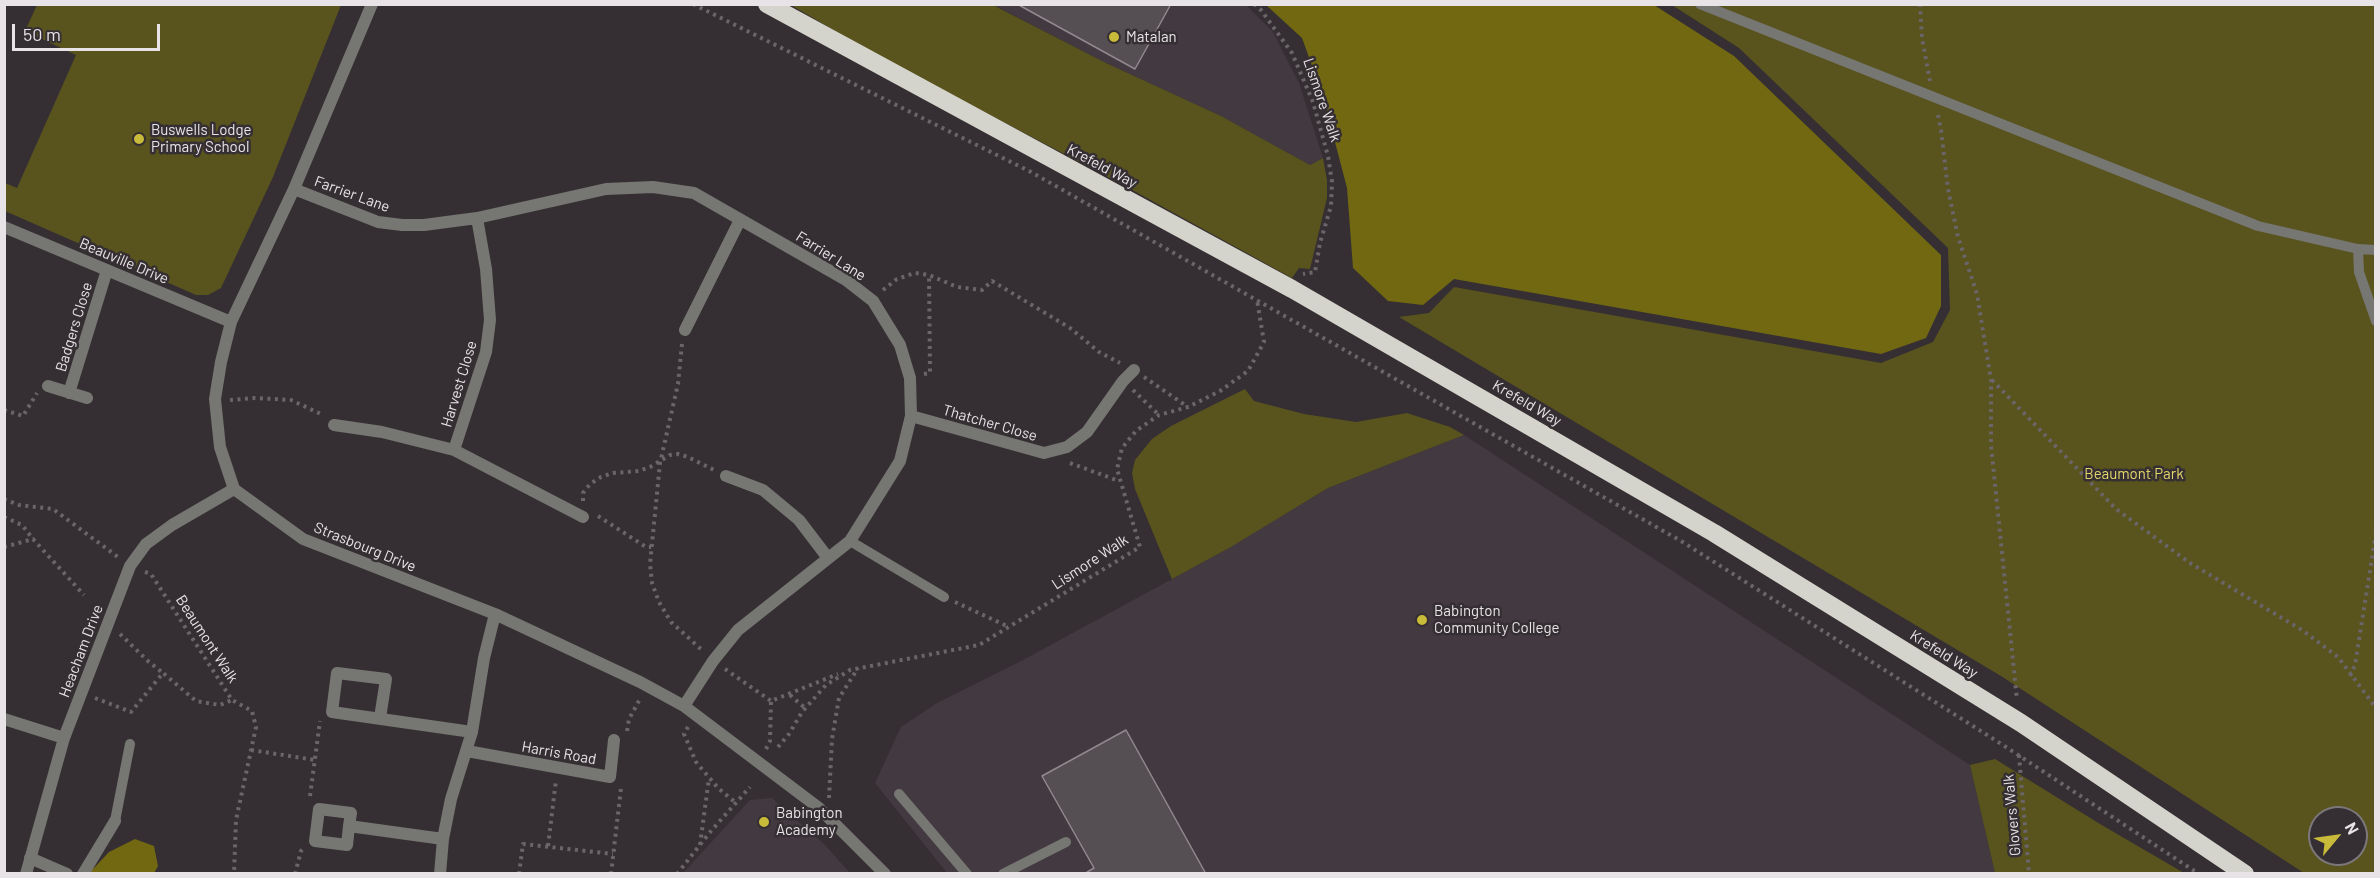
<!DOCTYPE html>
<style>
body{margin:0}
#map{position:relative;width:2380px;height:878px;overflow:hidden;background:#352f33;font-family:Barlow,sans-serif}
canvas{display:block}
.frame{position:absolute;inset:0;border:6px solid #e7e3e6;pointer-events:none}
.north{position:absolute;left:2308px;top:806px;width:60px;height:60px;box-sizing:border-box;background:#352f33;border:2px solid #7c777b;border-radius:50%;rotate:61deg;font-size:16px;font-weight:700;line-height:24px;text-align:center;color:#e7e3e6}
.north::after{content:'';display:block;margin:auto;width:21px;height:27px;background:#c9bb3a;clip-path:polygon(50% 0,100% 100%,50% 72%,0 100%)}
.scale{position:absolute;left:12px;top:24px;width:148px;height:27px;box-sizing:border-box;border:3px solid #e7e3e6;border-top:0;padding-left:8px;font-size:18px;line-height:21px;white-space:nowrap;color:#e7e3e6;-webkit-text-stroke:4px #352f33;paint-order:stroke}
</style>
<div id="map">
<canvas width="2380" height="878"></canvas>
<div class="frame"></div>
<div class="north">N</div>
<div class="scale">50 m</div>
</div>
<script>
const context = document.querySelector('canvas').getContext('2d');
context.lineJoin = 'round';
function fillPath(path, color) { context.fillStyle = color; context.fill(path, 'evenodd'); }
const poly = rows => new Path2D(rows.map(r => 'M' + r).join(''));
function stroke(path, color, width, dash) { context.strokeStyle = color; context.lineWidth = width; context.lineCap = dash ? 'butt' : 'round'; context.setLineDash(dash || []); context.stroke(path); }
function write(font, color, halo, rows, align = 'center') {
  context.font = font + ' Barlow,sans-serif'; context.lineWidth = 5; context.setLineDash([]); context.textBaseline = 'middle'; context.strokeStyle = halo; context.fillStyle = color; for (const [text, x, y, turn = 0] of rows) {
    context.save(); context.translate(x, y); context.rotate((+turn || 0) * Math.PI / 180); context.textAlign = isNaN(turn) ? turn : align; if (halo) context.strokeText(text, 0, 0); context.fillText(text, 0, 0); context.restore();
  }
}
const built = poly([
 [994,5,1246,5,1273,32,1299,83,1323,158,1310,165,1221,116,1106,63],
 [1464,435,1970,765,1995,873,947,873,875,783,901,727,937,703,1023,660,1231,547,1328,488],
 [772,798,824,844,850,873,683,873,750,800]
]);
const green = poly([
 [37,5,341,5,273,177,221,288,208,295,196,295,5,211,5,183,17,188,76,55,25,31],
 [791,5,993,5,1106,63,1221,116,1310,165,1323,158,1327,180,1327,198,1310,269,1299,268,1292,278,1125,186,876,55],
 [1672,5,2375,5,2375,873,2304,873,2001,676,1399,317,1429,313,1454,287,1881,363,1933,342,1950,310,1948,248,1739,48],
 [2320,818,2356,818,2356,854,2320,854],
 [1245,389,1254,401,1304,414,1356,422,1407,413,1450,427,1464,435,1328,488,1231,547,1172,579,1135,489,1132,473,1135,460,1152,439,1171,426],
 [1995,759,2100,824,2184,873,1995,873,1970,765]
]);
const forest = poly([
 [1266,5,1654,5,1734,56,1941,255,1941,306,1926,338,1881,354,1454,279,1423,305,1388,301,1353,268,1347,188,1323,96,1302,38],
 [135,839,154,846,158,866,154,873,82,874,94,868,109,852]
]);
const building = poly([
 [1017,4,1171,4,1135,69,1017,4],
 [1126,730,1206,874,1084,874,1094,868,1042,776,1126,730]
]);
const path = poly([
 [693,4,1031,172,1681,541,2006,747,2199,874],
 [1254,4,1261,10,1292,53,1313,102,1328,156,1332,182,1331,206,1320,243,1315,272,1303,274],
 [1920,4,1922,38,1930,81],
 [1938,115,1941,130,1948,189,1958,237,1977,294,1991,380,1991,445,2017,700],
 [883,290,897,279,915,273,929,275,957,287,982,290,992,281,1070,328,1099,352,1120,363],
 [682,344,678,384,660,463,650,564,652,583,659,602,671,622,703,651],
 [924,374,930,373,929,275],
 [1144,377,1188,407],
 [1992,380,2116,509,2190,563,2302,630,2338,657,2376,708],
 [1133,390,1159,415],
 [230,400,255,398,291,400,323,415],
 [4,410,23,416,37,393],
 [1070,463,1119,481],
 [4,499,19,505,53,509,118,557],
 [583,501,583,493,590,484,601,477,613,473,639,471,650,467,670,455,678,454,688,457,714,470],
 [598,516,646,547,651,547],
 [4,517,22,525,33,539],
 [4,547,33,539,84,595],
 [145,572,151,574,232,700,252,711,256,727,236,820,234,874],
 [955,602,1009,627],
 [120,634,149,662,163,673],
 [725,669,771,701],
 [2350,676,2355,665,2376,533],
 [790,695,805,708],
 [95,698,131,712,163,673,196,701,220,705,232,700],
 [688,727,684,734,696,762,718,788,736,803],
 [627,731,629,719,641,697],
 [778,747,789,734,802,712,826,685,850,670,979,645,1140,547,1117,469,1122,448,1136,431,1159,415,1188,407,1220,391,1248,371,1264,342,1257,300],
 [766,749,770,741,771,701,838,674],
 [251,750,315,760],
 [2019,755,2029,874],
 [310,796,320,721],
 [829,798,832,739,839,698,858,668],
 [700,845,709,778],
 [548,846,556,780],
 [295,874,301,851,304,848],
 [519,874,523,844,613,854],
 [611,874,621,788],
 [677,874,711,831,750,787]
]);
const lane = poly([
 [1700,4,2258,226,2358,249,2376,250],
 [2358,249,2359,272,2376,321],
 [850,541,944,597],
 [899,794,967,874],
 [115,821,130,744],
 [1003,874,1066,842]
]);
const street = poly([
 [372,4,294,189,231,322,221,362,215,399,220,447,234,489,303,539,495,614,640,682,684,706,819,808,885,874],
 [294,189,378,222,402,225,424,225,477,218,606,189,653,187,694,193,846,280,873,301,900,345,910,378,911,416,900,461,850,541,738,630,713,661,684,706],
 [477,218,486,269,490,320,486,352,454,450,583,517],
 [4,227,231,322],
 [685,330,740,220],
 [48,386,87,398],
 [69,393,107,270],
 [911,416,1044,453,1067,447,1087,432,1123,381,1134,370],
 [334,425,382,432,454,450],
 [726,476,763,490,799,520,828,558],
 [380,718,386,679,337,673,332,712,472,732],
 [4,719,64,738],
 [467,751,610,777,614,740],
 [349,826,351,813,319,809,315,841,347,845,349,826,443,839],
 [30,858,67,874],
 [26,874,64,738,130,566,146,544,172,525,234,489],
 [83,874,115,821],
 [440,874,443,839,451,799,472,732,484,658,495,614]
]);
const highway = poly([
 [767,4,1292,289,1714,533,2021,723,2245,874]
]);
const markers = [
 [1114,37,6,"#c9bb3a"],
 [139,139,6,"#c9bb3a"],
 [1422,620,6,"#c9bb3a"],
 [764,822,6,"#c9bb3a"]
];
const poiNames = [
 ["Matalan",1126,37],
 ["Buswells Lodge",151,130],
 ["Primary School",151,147],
 ["Babington",1434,611],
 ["Community College",1434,628],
 ["Babington",776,813],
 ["Academy",776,830]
];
const streetNames = [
 ["Lismore Walk",1322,100,71],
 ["Krefeld Way",1102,166,28],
 ["Farrier Lane",352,194,20],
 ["Farrier Lane",831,256,32],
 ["Beauville Drive",124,261,23],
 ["Badgers Close",74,327,-73],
 ["Harvest Close",459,384,-73],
 ["Krefeld Way",1527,403,30],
 ["Thatcher Close",990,423,16],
 ["Strasbourg Drive",365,547,22],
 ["Lismore Walk",1090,562,-33],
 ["Beaumont Walk",207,639,57],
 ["Heacham Drive",81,651,-69],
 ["Krefeld Way",1944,654,32],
 ["Harris Road",559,753,10],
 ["Glovers Walk",2012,815,-95]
];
const parkNames = [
 ["Beaumont Park",2134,474]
];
fillPath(built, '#433941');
fillPath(green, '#59531e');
fillPath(forest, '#716811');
fillPath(building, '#554f54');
stroke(building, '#90898e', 1.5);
stroke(path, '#6b6569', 4, [3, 4.5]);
stroke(lane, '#767672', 10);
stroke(street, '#767672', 12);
stroke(highway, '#d5d4cc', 18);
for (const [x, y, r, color] of markers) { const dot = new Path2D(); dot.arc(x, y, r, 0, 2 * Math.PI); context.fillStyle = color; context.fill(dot); stroke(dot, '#352f33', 2); }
write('15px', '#e7e3e6', '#352f33', poiNames, 'left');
write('15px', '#e7e3e6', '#352f33', streetNames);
write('15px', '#e2d569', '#352f33', parkNames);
</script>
